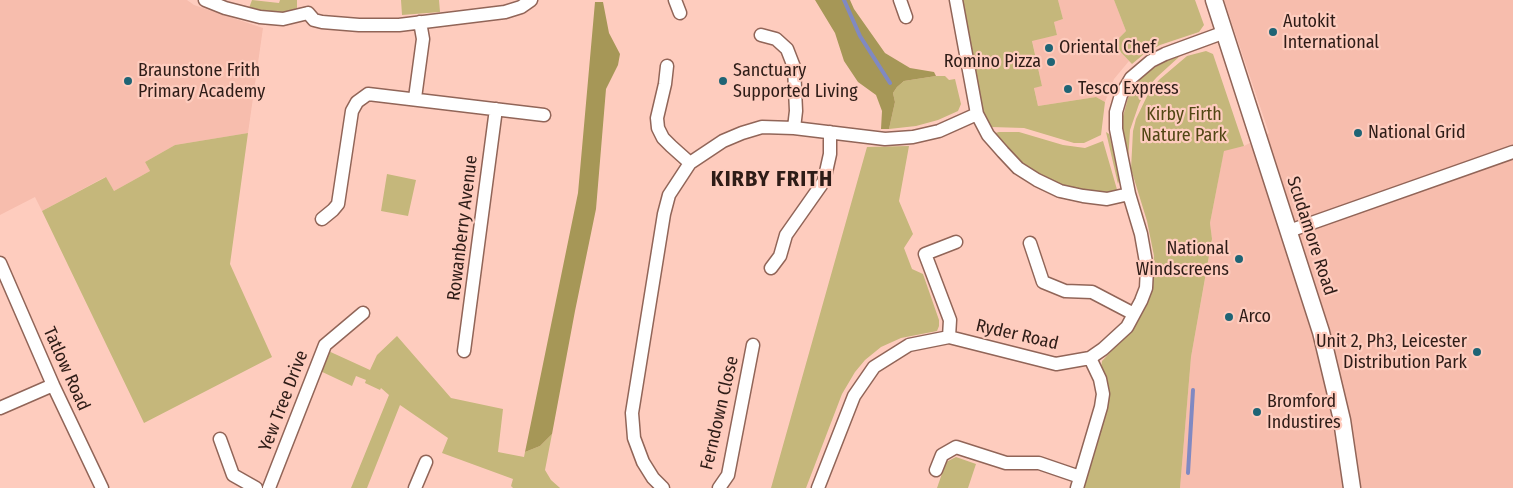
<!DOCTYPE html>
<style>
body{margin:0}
canvas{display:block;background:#feccbe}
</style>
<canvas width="1513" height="488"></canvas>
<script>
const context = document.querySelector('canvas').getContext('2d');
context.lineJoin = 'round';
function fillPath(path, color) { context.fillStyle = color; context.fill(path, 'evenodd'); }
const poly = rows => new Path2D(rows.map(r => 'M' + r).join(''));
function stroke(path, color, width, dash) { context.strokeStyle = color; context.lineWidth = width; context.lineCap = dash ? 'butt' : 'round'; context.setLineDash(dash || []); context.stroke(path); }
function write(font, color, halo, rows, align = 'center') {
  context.font = font + ' "Fira Sans Condensed",sans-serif'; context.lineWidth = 4.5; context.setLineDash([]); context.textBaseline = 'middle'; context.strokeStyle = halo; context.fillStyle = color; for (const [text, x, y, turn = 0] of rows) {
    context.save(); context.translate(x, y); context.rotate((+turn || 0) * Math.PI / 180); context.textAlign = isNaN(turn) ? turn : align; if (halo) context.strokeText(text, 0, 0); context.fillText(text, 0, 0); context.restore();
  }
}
const built = poly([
 [0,0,187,0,194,5,263,28,248,133,175,145,145,162,150,171,114,191,105,177,42,211,35,197,0,215],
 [1058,0,1114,0,1126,31,1113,44,1129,61,1114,79,1105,102,1096,97,1038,106,1034,87,1042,86,1032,40,1057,35,1054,22,1063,19],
 [1224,0,1513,0,1513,488,1180,488,1191,357,1212,240,1210,223,1224,150,1244,146,1269,133]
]);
const green = poly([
 [252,0,279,3,280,0,297,0,297,8,281,14,249,8],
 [401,0,439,0,440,12,402,15],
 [959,0,1058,0,1063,19,1054,22,1057,35,1032,41,1042,86,1034,88,1038,106,1096,97,1105,102,1101,135,1084,143,1074,143,1024,128,991,127,989,125,983,113],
 [1114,0,1195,0,1204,25,1199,32,1160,45,1144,54,1132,64,1113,44,1126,31],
 [1206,51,1213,54,1244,146,1224,151,1210,223,1212,239,1191,357,1180,488,1083,488,1102,361,1135,326,1142,312,1152,277,1154,256,1147,221,1131,169,1133,131,1136,119,1150,90,1160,79,1187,56],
 [1180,56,1157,77,1147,88,1139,104,1130,130,1128,162,1123,143,1122,120,1128,98,1134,86,1147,72,1166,61],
 [936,76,945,76,949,80,955,79,961,104,958,111,938,120,916,126,889,129,895,102,893,93,897,87,904,81],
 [999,132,1019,132,1063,145,1085,148,1103,141,1118,193,1107,199,1037,180,988,135],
 [1106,132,1109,134,1120,178,1118,184],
 [248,133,230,264,272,357,144,423,42,211,106,177,114,191,150,171,145,162,175,145],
 [909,146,899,201,913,234,904,248,912,269,923,274,939,320,939,326,937,331,901,338,881,347,865,360,855,372,842,394,806,488,771,488,867,147],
 [387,174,416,180,408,216,381,211],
 [397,336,451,398,503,409,498,452,524,457,525,452,540,446,552,434,545,470,551,480,560,488,513,488,511,486,513,479,442,453,448,438,400,405,367,488,351,488,389,395,381,388,380,390,365,383,366,380,356,376,352,386,316,369,324,349,370,370,377,355],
 [956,457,976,464,968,488,937,488,946,462]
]);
const forest = poly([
 [815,0,850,0,854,9,885,53,910,68,934,72,936,76,904,81,897,87,893,93,895,102,889,129,881,129,882,111,876,95,858,82,844,61,835,33],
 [595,2,603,2,609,33,620,54,618,65,606,89,596,209,575,311,552,434,540,446,525,452,578,193]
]);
const stream = poly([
 [844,0,860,36,890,83],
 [1188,473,1193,390]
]);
const minor = poly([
 [205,0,225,8,260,17,283,19,308,13],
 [675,0,680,13],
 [900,0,906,17],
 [956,0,977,114,988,135,1003,152,1018,168,1037,180,1060,191,1083,196,1107,199,1129,194],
 [308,13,314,20,322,22,359,25,399,25,505,12,521,7,531,0],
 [761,35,776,39,787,49,794,67,796,111,794,128],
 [667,66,665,84,657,118,658,128,663,138,671,146,690,163],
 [415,98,423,39,420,22],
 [322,219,333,210,338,204,352,111,357,102,368,94,544,115],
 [1289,231,1513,152],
 [1030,243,1043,282,1065,291,1092,292,1134,314],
 [0,263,53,385,102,488],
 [771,268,780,256,786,235,824,181,830,154,830,132],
 [949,337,950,320,925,254,956,242],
 [464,351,496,109],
 [0,408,53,385],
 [220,439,233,475,256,488],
 [936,470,942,455,956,447,1006,463,1039,463,1080,477],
 [269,488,325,345,363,313],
 [415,488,426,462],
 [663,488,653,478,643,462,634,438,632,413,664,214,669,195,690,163,723,141,742,133,762,127,794,128,885,139,913,137,939,131,977,114],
 [719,488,728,475,753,345],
 [818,488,854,396,874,367,909,345,949,337,1056,364,1090,358,1103,349,1127,327,1141,301,1146,288,1147,268,1141,234,1129,194,1116,129,1116,112,1121,95,1131,78,1151,61,1165,54,1225,32],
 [1077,488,1101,407,1103,394,1100,379,1090,358]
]);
const tertiary = poly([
 [1214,0,1321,332,1342,420,1352,488]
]);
const markers = [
 [1273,32,5,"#1f6475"],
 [1049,48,5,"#1f6475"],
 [1051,62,5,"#1f6475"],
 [128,81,5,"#1f6475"],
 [723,81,5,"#1f6475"],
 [1068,89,5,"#1f6475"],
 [1358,133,5,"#1f6475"],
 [1239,259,5,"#1f6475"],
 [1229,317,5,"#1f6475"],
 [1477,352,5,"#1f6475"],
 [1257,412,5,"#1f6475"]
];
const poiNames = [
 ["Autokit",1283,22],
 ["International",1283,43],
 ["Oriental Chef",1059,48],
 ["Romino Pizza",1041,62,"right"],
 ["Braunstone Frith",138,71],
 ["Primary Academy",138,92],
 ["Sanctuary",733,71],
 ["Supported Living",733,92],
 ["Tesco Express",1078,89],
 ["National Grid",1368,133],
 ["National",1229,249,"right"],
 ["Windscreens",1229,270,"right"],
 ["Arco",1239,317],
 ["Unit 2, Ph3, Leicester",1467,342,"right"],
 ["Distribution Park",1467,363,"right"],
 ["Bromford",1267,402],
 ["Industires",1267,423]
];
const parkNames = [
 ["Kirby Firth",1184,115],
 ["Nature Park",1184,136]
];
const streetNames = [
 ["Rowanberry Avenue",463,228,-83],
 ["Scudamore Road",1311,236,72],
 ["Ryder Road",1017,335,13],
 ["Tatlow Road",66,369,66],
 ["Yew Tree Drive",284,401,-69],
 ["Ferndown Close",720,413,-77]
];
const districtNames = [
 ["KIRBY FRITH",772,180]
];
fillPath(built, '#f7bdad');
fillPath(green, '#c5b77b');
fillPath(forest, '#a69757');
stroke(stream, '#8089c2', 4);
stroke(minor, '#916558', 15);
stroke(tertiary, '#916558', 19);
stroke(minor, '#fff', 12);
stroke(tertiary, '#fff', 16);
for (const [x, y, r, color] of markers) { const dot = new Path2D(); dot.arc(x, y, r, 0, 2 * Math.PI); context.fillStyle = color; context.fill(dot); stroke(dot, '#feccbe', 2); }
write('18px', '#2e1c17', '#feccbe', poiNames, 'left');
write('18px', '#514613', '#feccbe', parkNames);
write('18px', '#2e1c17', '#feccbe', streetNames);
context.letterSpacing = '1px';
write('bold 22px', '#2e1c17', '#feccbe', districtNames);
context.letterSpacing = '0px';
</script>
